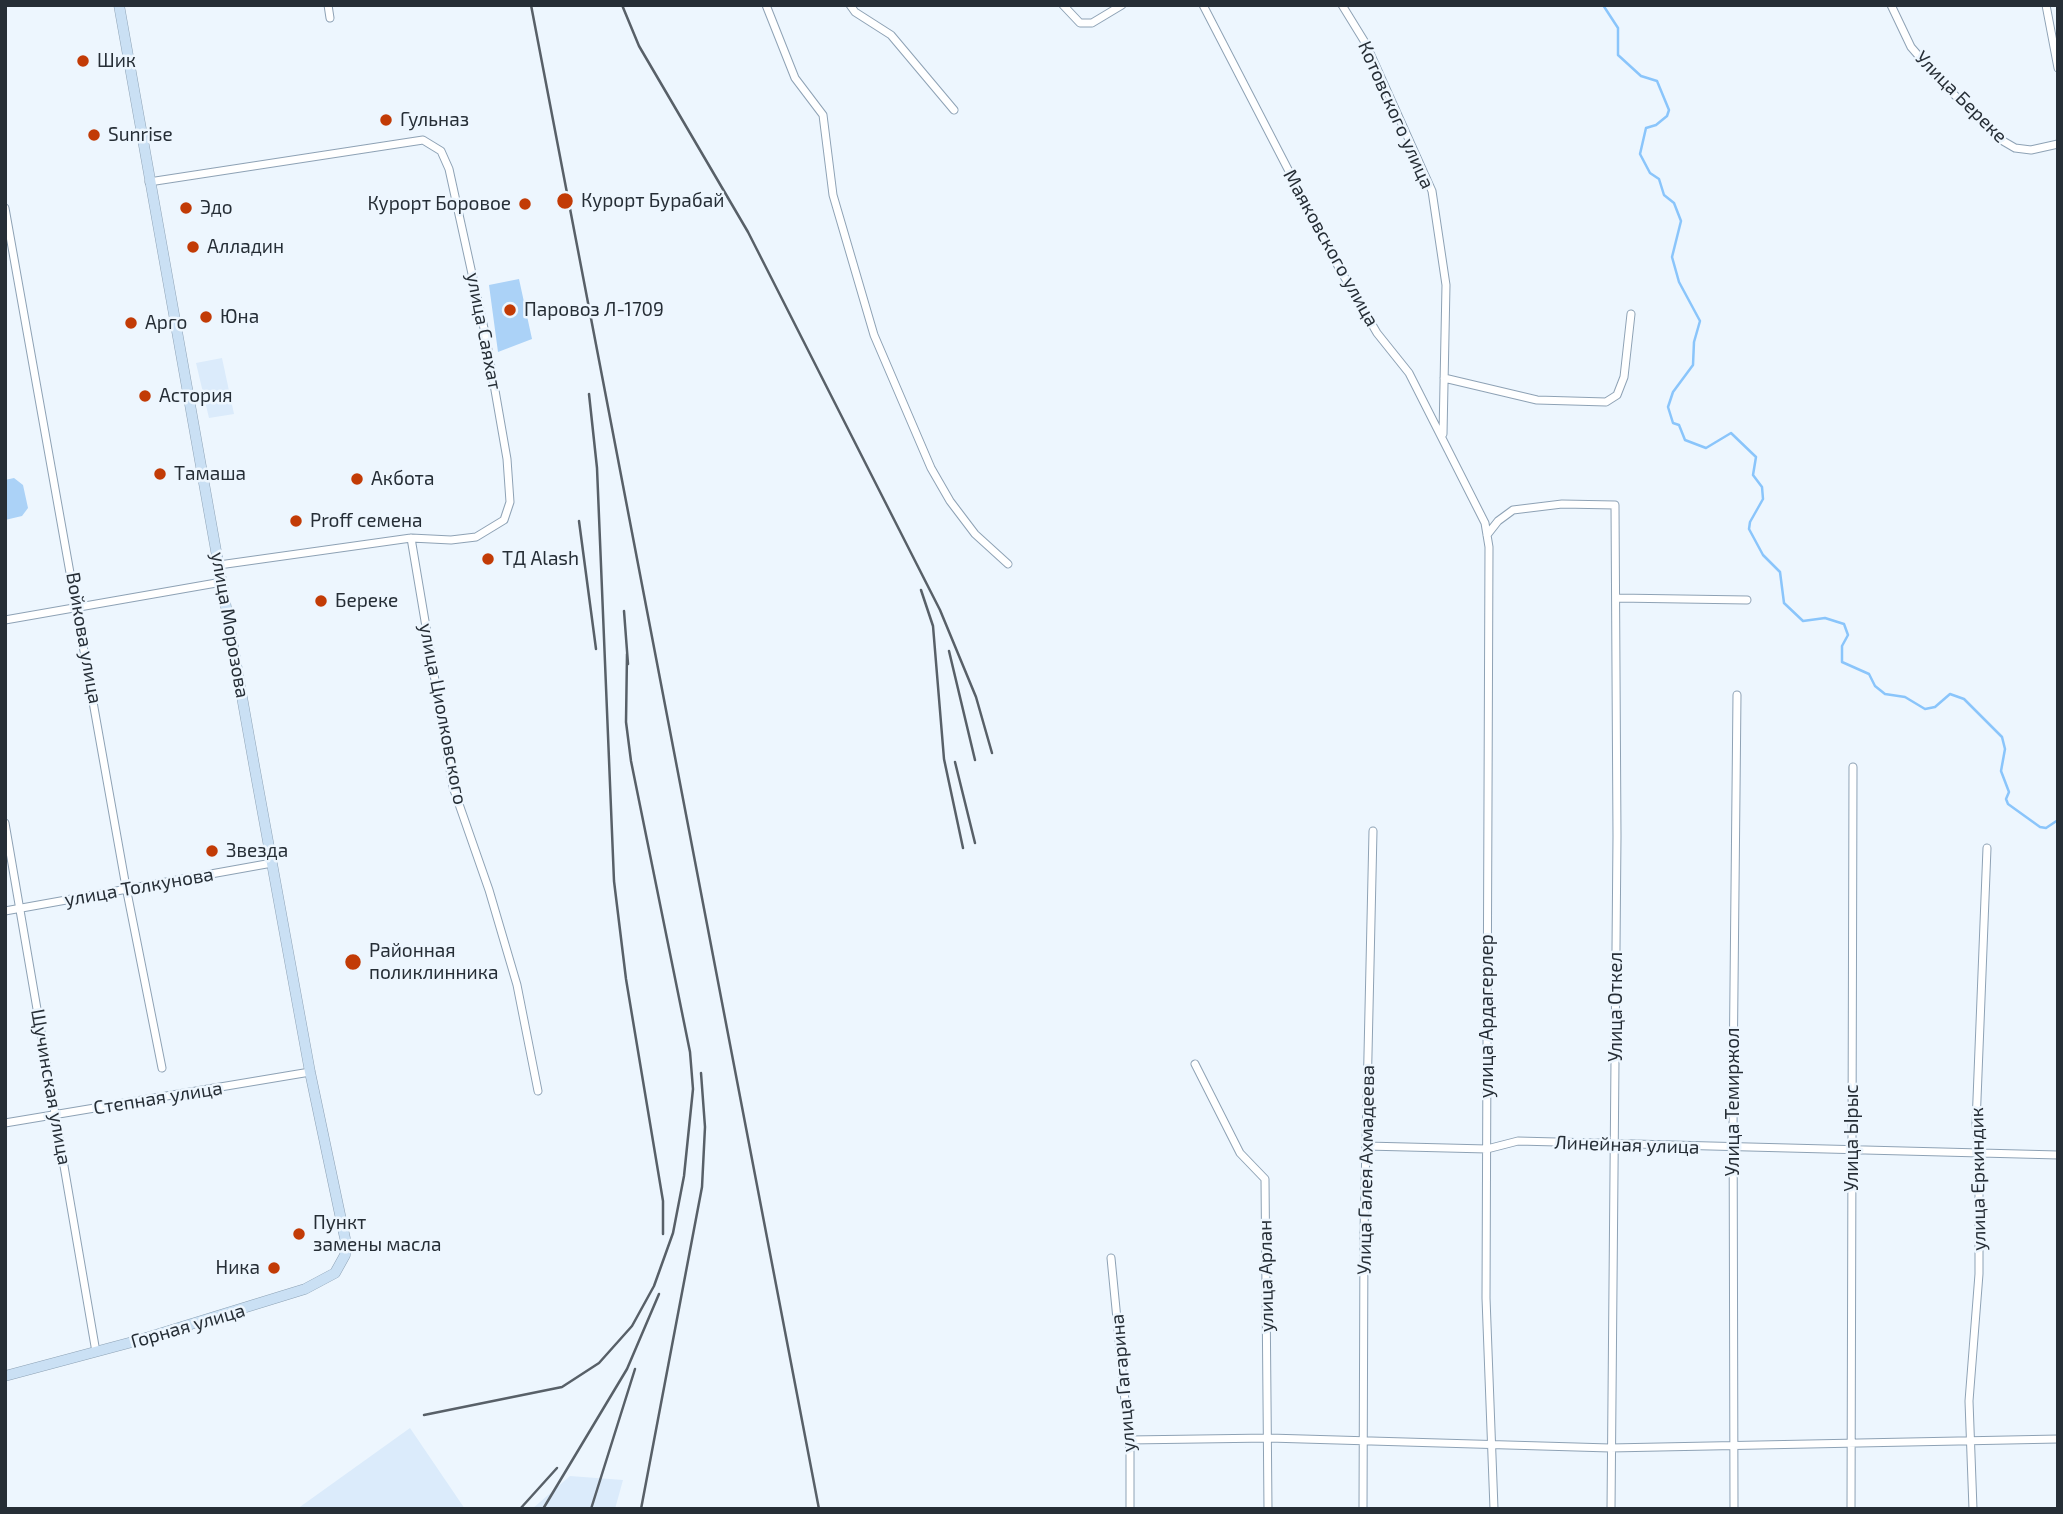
<!DOCTYPE html>
<meta charset="utf-8">
<style>
body{margin:0}
#map{position:relative;width:2063px;height:1514px;overflow:hidden;background:#edf6fe;font-family:"Exo 2",sans-serif}
canvas{display:block}
.frame{position:absolute;inset:0;border:7px solid #262e36;pointer-events:none}
</style>
<div id="map">
<canvas width="2063" height="1514"></canvas>
<div class="frame"></div>
</div>
<script>
const context = document.querySelector('canvas').getContext('2d');
context.lineJoin = 'round';
function fillPath(path, color) { context.fillStyle = color; context.fill(path, 'evenodd'); }
const poly = rows => new Path2D(rows.map(r => 'M' + r).join(''));
function stroke(path, color, width, dash) { context.strokeStyle = color; context.lineWidth = width; context.lineCap = dash ? 'butt' : 'round'; context.setLineDash(dash || []); context.stroke(path); }
function write(font, color, halo, rows, align = 'center') {
  context.font = font + ' "Exo 2",sans-serif'; context.lineWidth = 5; context.setLineDash([]); context.textBaseline = 'middle'; context.strokeStyle = halo; context.fillStyle = color; for (const [text, x, y, turn = 0] of rows) {
    context.save(); context.translate(x, y); context.rotate((+turn || 0) * Math.PI / 180); context.textAlign = isNaN(turn) ? turn : align; if (halo) context.strokeText(text, 0, 0); context.fillText(text, 0, 0); context.restore();
  }
}
const built = poly([
 [222,358,234,414,209,418,196,363],
 [410,1428,465,1509,297,1509],
 [570,1476,623,1480,615,1509,532,1509]
]);
const green = poly([
 [519,279,532,339,498,352,489,285],
 [14,478,23,485,28,508,22,516,5,520,5,480]
]);
const stream = poly([
 [1603,5,1618,28,1618,55,1641,76,1657,81,1669,110,1667,116,1656,125,1646,128,1640,154,1650,173,1659,179,1664,195,1674,203,1681,221,1672,257,1679,282,1700,321,1694,342,1693,365,1673,392,1668,407,1673,423,1679,425,1685,440,1706,448,1731,433,1756,457,1753,475,1762,487,1763,499,1750,522,1749,529,1763,555,1780,572,1784,603,1803,621,1825,618,1844,624,1848,635,1842,646,1842,662,1869,674,1875,686,1885,694,1905,697,1925,709,1935,707,1950,694,1964,699,2002,737,2005,749,2001,771,2009,792,2006,799,2008,804,2040,827,2046,828,2058,820]
]);
const street = poly([
 [328,5,330,18],
 [766,5,795,78,823,115,833,195,874,335,931,468,950,501,975,534,1008,564],
 [850,5,855,12,891,35,954,110],
 [1063,5,1080,23,1092,23,1122,5],
 [1203,5,1338,266,1377,333,1409,373,1485,523,1489,547,1486,1298,1494,1509],
 [1342,5,1366,44,1432,191,1446,285,1443,434],
 [1891,5,1911,47,1943,84,2003,141,2015,148,2031,150,2058,144],
 [2046,5,2058,68],
 [149,182,423,140,441,151,449,169,485,333,507,459,510,502,504,520,476,537,451,540,411,538,219,565],
 [5,208,126,887,162,1068],
 [1444,378,1537,400,1606,402,1617,395,1624,377,1631,314],
 [1487,535,1498,521,1513,510,1562,504,1615,505,1617,836,1611,1509],
 [411,538,453,787,489,890,517,985,538,1091],
 [1617,598,1747,600],
 [5,620,222,582],
 [5,823,96,1352],
 [5,911,272,863],
 [1195,1064,1240,1153,1265,1179,1268,1509],
 [5,1123,310,1072],
 [1366,1146,1487,1149,1518,1141,2058,1155],
 [1111,1258,1130,1452,1130,1509],
 [1129,1440,1269,1438,1610,1448,2058,1439],
 [1363,1509,1364,1232,1373,831],
 [1734,1509,1733,1083,1737,695],
 [1851,1509,1853,767],
 [1973,1509,1969,1401,1979,1274,1979,1153,1976,1124,1987,848]
]);
const secondary = poly([
 [5,1376,136,1341,305,1289,335,1273,345,1255,346,1243,310,1072,255,770,119,5]
]);
const rail = poly([
 [531,5,819,1509],
 [622,5,639,46,748,232,940,610,976,697,992,753],
 [589,394,597,468,614,881,626,979,663,1201,663,1234],
 [579,521,596,649],
 [921,590,933,626,944,759,963,848],
 [624,611,628,664],
 [949,651,975,760],
 [955,762,975,843],
 [424,1415,562,1387,599,1363,632,1326,654,1286,673,1233,684,1176,693,1089,690,1052,631,761,626,722,627,654],
 [520,1509,557,1468],
 [543,1509,627,1369,659,1294],
 [591,1509,635,1369],
 [641,1509,702,1187,705,1127,701,1073]
]);
const markers = [
 [83,61,7,"#c23b06"],
 [386,120,7,"#c23b06"],
 [94,135,7,"#c23b06"],
 [565,201,9,"#c23b06"],
 [525,204,7,"#c23b06"],
 [186,208,7,"#c23b06"],
 [193,247,7,"#c23b06"],
 [510,310,7,"#c23b06"],
 [206,317,7,"#c23b06"],
 [131,323,7,"#c23b06"],
 [145,396,7,"#c23b06"],
 [160,474,7,"#c23b06"],
 [357,479,7,"#c23b06"],
 [296,521,7,"#c23b06"],
 [488,559,7,"#c23b06"],
 [321,601,7,"#c23b06"],
 [212,851,7,"#c23b06"],
 [353,962,9,"#c23b06"],
 [299,1234,7,"#c23b06"],
 [274,1268,7,"#c23b06"]
];
const poiNames = [
 ["Шик",97,61],
 ["Гульназ",400,120],
 ["Sunrise",108,135],
 ["Курорт Бурабай",581,201],
 ["Курорт Боровое",511,204,"right"],
 ["Эдо",200,208],
 ["Алладин",207,247],
 ["Паровоз Л-1709",524,310],
 ["Юна",220,317],
 ["Арго",145,323],
 ["Астория",159,396],
 ["Тамаша",174,474],
 ["Акбота",371,479],
 ["Proff семена",310,521],
 ["ТД Alash",502,559],
 ["Береке",335,601],
 ["Звезда",226,851],
 ["Районная",369,951],
 ["поликлинника",369,973],
 ["Пункт",313,1223],
 ["замены масла",313,1245],
 ["Ника",260,1268,"right"]
];
const streetNames = [
 ["Улица Береке",1961,97,45],
 ["Котовского улица",1396,115,66],
 ["Маяковского улица",1331,248,61],
 ["улица Саяхат",484,331,79],
 ["улица Морозова",230,625,80],
 ["Войкова улица",84,638,80],
 ["улица Циолковского",443,714,79],
 ["улица Толкунова",139,887,-10],
 ["Улица Откел",1616,1007,-90],
 ["улица Ардагерлер",1487,1016,-90],
 ["Щучинская улица",51,1087,80],
 ["Степная улица",158,1098,-9],
 ["Улица Темиржол",1733,1102,-90],
 ["Улица Ырыс",1852,1138,-90],
 ["Линейная улица",1627,1145,2],
 ["Улица Галея Ахмадеева",1366,1170,-89],
 ["улица Еркиндик",1978,1179,-91],
 ["улица Арлан",1266,1276,-91],
 ["Горная улица",188,1326,-16],
 ["улица Гагарина",1123,1383,-95]
];
fillPath(built, '#dbebfb');
fillPath(green, '#abd2f7');
stroke(stream, '#8ac5fb', 2.5);
stroke(street, '#8ea2b5', 9);
stroke(secondary, '#8ea2b5', 11);
stroke(street, '#fff', 7);
stroke(secondary, '#cae0f4', 10);
stroke(rail, '#586068', 2.5);
for (const [x, y, r, color] of markers) { const dot = new Path2D(); dot.arc(x, y, r, 0, 2 * Math.PI); context.fillStyle = color; context.fill(dot); stroke(dot, '#edf6fe', 2.5); }
write('19px', '#262e36', '#edf6fe', poiNames, 'left');
write('19px', '#262e36', '#edf6fe', streetNames);
</script>
